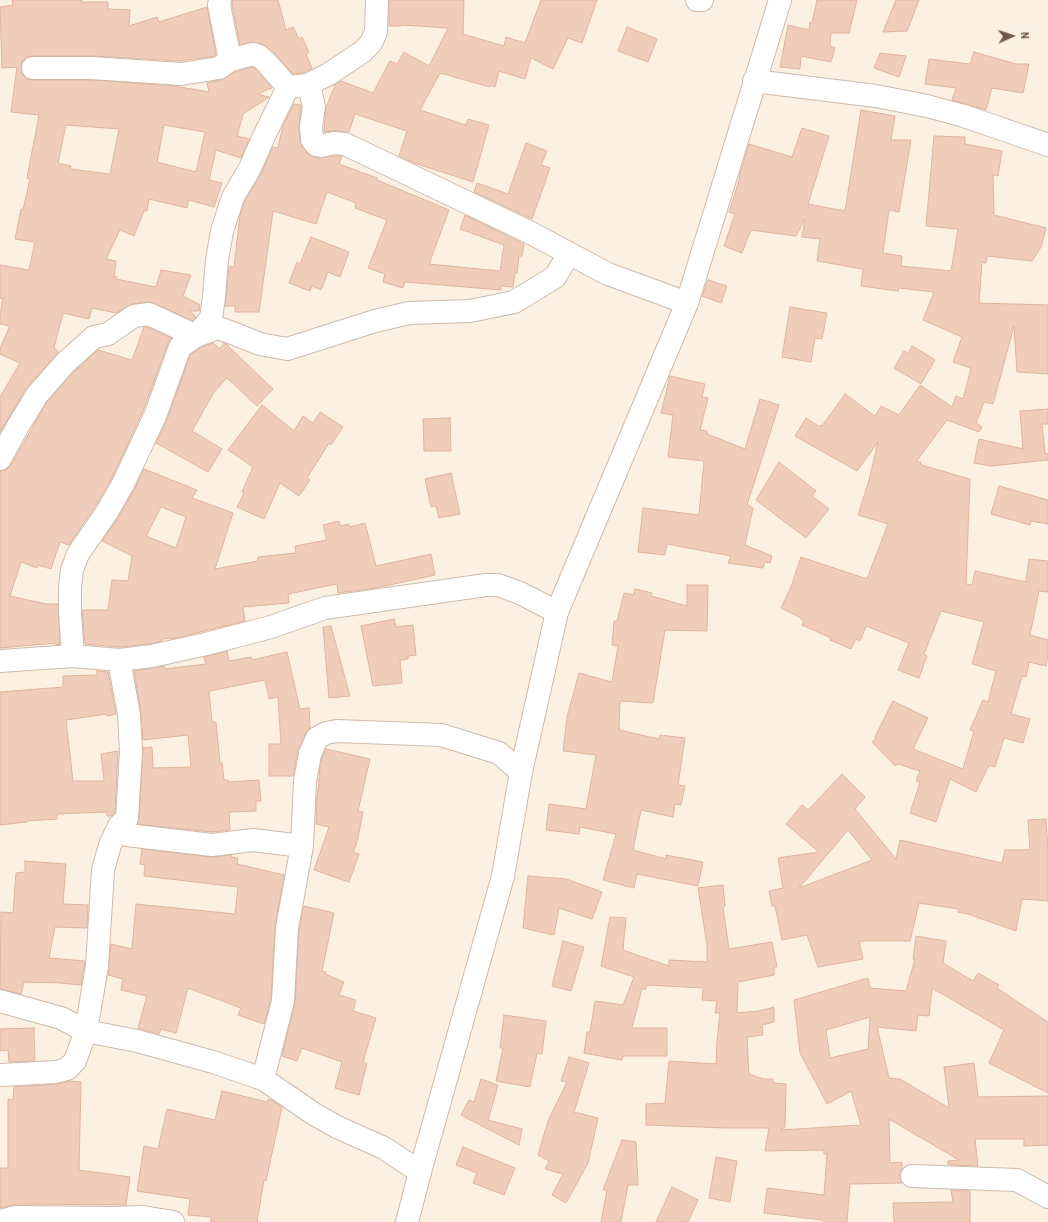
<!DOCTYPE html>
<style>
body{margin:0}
#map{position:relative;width:1048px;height:1222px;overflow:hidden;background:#fbf0e2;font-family:"Roboto Condensed",sans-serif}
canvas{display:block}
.north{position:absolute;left:992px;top:16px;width:40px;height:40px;-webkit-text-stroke:3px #fef4e7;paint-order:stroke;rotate:87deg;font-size:11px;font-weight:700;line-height:16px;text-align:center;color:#715649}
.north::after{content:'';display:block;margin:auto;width:14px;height:18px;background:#715649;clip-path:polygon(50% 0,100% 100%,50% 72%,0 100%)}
</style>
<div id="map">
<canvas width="1048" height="1222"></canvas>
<div class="north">N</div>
</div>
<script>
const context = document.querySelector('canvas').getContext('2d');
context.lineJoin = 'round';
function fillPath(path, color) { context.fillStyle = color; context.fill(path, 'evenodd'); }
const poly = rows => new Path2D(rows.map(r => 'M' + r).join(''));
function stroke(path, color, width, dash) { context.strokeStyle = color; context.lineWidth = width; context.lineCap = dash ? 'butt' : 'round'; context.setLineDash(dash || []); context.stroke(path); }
const building = poly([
 [12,0,82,0,82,2,108,2,108,9,130,10,129,26,157,17,159,22,207,7,216,55,214,56,180,61,93,56,33,56,27,57,22,61,21,68,22,74,27,79,33,80,92,80,174,86,209,92,207,83,221,80,235,72,253,67,272,88,257,94,269,97,243,114,237,136,249,139,241,158,216,150,209,180,222,183,214,207,189,200,187,208,149,199,147,211,144,211,134,236,120,230,106,259,116,261,114,277,117,277,116,279,156,287,161,270,191,275,183,296,200,305,199,311,190,311,196,317,193,321,154,303,148,302,132,304,116,313,92,308,89,319,63,313,54,348,59,352,26,388,0,433,0,397,20,363,0,354,0,348,10,326,0,324,0,314,3,299,0,298,0,265,29,270,35,242,15,239,21,209,23,210,30,179,27,178,39,115,11,112,17,67,2,68,0,7,13,5,12,0],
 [66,125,119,129,110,174,70,169,71,166,58,163,66,125],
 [164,125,205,132,196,172,157,162,164,125],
 [232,0,278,0,286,30,293,27,299,39,302,37,309,52,306,54,312,68,303,73,293,74,275,54,263,44,250,42,240,45,232,5,232,0],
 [389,0,464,0,463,34,504,46,506,37,525,43,541,0,597,0,582,43,568,38,553,69,531,58,525,79,499,71,495,87,491,85,490,87,440,73,420,110,466,125,468,119,489,125,473,182,411,162,399,156,407,131,355,114,349,132,335,131,324,132,326,108,335,85,341,81,373,93,390,61,397,64,404,52,429,66,448,28,401,25,401,26,389,26,389,0],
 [817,0,857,0,849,33,831,33,830,47,835,47,831,62,801,56,800,69,780,67,788,25,809,30,810,22,812,23,817,0],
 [896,0,919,0,907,31,883,32,896,0],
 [627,27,657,39,648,62,618,51,627,27],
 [974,52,1016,64,1029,64,1023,93,992,88,986,110,952,100,956,88,925,84,929,59,970,64,974,52],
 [880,53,906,56,899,77,874,68,880,53],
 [294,104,301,105,299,127,300,141,302,147,307,153,313,157,319,158,335,156,342,156,339,164,377,178,377,180,449,210,429,264,500,271,504,245,460,229,465,215,524,244,522,256,519,256,517,273,515,273,513,287,501,286,501,290,405,282,403,288,383,282,385,274,368,268,387,220,355,208,356,203,327,192,316,224,273,211,259,312,235,312,235,306,225,306,229,267,234,267,240,215,244,202,260,176,273,147,278,148,283,125,294,104],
 [861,110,895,116,891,140,911,140,899,212,889,210,883,253,902,256,901,266,951,271,958,229,926,226,934,136,965,137,965,144,1002,151,998,176,993,175,994,215,1046,228,1041,247,1032,261,987,256,986,263,982,262,979,303,1048,305,1048,374,1017,372,1014,326,993,404,984,402,976,423,982,427,979,432,947,420,916,462,921,462,921,465,970,479,966,584,972,585,975,571,1026,582,1029,559,1048,561,1048,592,1039,591,1030,635,1048,640,1048,655,1046,666,1029,662,1026,677,1022,676,1011,714,1030,719,1023,743,1004,738,995,767,989,765,976,792,950,779,936,822,910,813,920,782,916,781,920,771,898,764,895,766,872,742,876,738,875,737,893,701,928,718,913,749,963,769,974,731,970,730,983,700,988,702,996,671,972,664,984,622,941,611,924,654,927,656,919,678,898,670,909,643,866,626,860,641,856,639,851,649,830,640,831,638,802,625,804,621,801,619,801,618,781,608,791,587,801,557,867,579,888,524,858,515,869,480,878,442,857,471,795,436,806,418,820,427,821,425,822,426,845,394,875,416,881,406,899,415,920,385,952,407,956,396,963,399,971,368,953,362,962,337,923,320,934,292,899,288,898,291,861,286,863,269,817,261,820,239,802,237,805,219,796,236,751,230,742,253,724,246,735,214,729,212,740,177,739,177,749,144,792,157,802,128,829,136,808,204,845,211,861,110],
 [526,143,547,151,541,165,550,168,532,219,474,192,477,183,508,194,526,143],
 [311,237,349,252,340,277,328,272,321,290,312,286,310,291,289,283,297,262,300,264,311,237],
 [708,280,727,286,721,303,702,296,708,280],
 [790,307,827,313,822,339,815,338,811,362,782,357,790,307],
 [144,327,147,327,172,338,168,343,143,411,112,478,96,505,69,545,60,542,51,569,38,565,37,568,21,562,10,596,46,604,58,604,60,644,56,645,56,643,0,648,0,471,6,470,11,465,47,402,74,372,98,350,132,360,144,327],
 [213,343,220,349,224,343,226,344,273,389,257,406,227,378,214,392,192,431,222,449,208,472,156,443,167,420,190,355,202,347,213,343],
 [912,346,935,360,921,384,894,368,904,351,908,354,912,346],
 [670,376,705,384,702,397,708,398,700,430,707,431,707,434,745,449,760,399,779,405,747,505,753,508,745,545,772,556,770,563,765,562,763,568,728,563,731,556,667,544,665,555,638,552,643,508,699,515,704,461,668,457,673,415,661,413,670,376],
 [262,405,294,431,303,416,313,423,320,412,343,427,331,445,329,443,307,478,310,480,299,496,280,483,264,519,237,507,244,493,242,492,253,467,228,450,262,405],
 [1048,409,1048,424,1042,424,1045,453,1048,454,1048,460,991,466,974,463,979,439,1023,449,1020,411,1048,409],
 [450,418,451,451,424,451,423,419,450,418],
 [779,462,816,491,812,496,829,509,806,538,756,500,779,462],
 [144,469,197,490,192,498,233,513,215,569,258,561,258,557,296,553,295,546,327,540,323,525,339,521,340,526,349,524,349,527,365,523,376,566,431,554,435,575,376,588,338,593,337,584,288,594,289,603,243,607,245,621,176,638,162,639,162,641,150,644,119,647,85,644,82,610,108,610,112,580,128,581,132,556,102,541,118,518,134,490,144,469],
 [161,507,186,517,176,548,146,536,161,507],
 [451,473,460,514,439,518,436,506,431,507,425,479,451,473],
 [999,486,1048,500,1048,524,1031,521,1030,525,991,514,999,486],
 [687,585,708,585,707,631,665,630,653,703,620,701,619,730,659,739,660,735,685,738,678,785,685,786,681,805,675,804,673,817,641,810,633,850,666,859,666,855,703,862,698,886,637,874,634,888,603,880,616,834,580,827,579,834,546,830,549,804,586,809,596,755,563,751,567,717,579,673,612,682,618,646,612,645,614,621,617,621,624,593,633,595,635,589,652,593,651,596,687,606,687,585],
 [394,619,396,627,413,625,416,655,408,656,408,659,400,660,402,683,373,686,361,626,394,619],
 [331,626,350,696,329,698,323,627,331,626],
 [227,651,229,661,251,657,252,660,287,652,300,709,309,708,310,728,306,733,298,749,293,776,269,776,269,744,281,744,278,697,269,699,265,680,209,691,212,722,216,722,220,763,222,763,224,780,228,780,228,782,259,780,261,801,256,801,256,811,229,812,230,830,212,832,137,824,139,819,143,748,152,747,153,768,191,767,188,735,143,740,141,713,134,671,164,666,165,669,206,664,204,657,227,651],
 [97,671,108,672,116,714,107,716,107,714,66,720,73,781,104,781,101,754,118,751,115,813,111,816,107,816,107,812,57,814,57,819,26,821,27,822,0,825,0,692,63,687,63,676,97,675,97,671],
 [326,749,370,759,358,811,363,812,357,842,353,852,359,854,349,882,314,870,329,827,316,824,317,795,319,783,318,782,320,775,319,775,322,758,326,749],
 [842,774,865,797,855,809,896,859,900,840,1002,863,1005,850,1030,850,1028,820,1046,819,1048,850,1048,901,1022,899,1016,931,968,914,958,912,959,909,919,903,910,941,859,941,863,959,818,967,807,935,782,940,775,906,772,906,769,891,783,888,778,858,819,852,786,824,802,805,808,810,842,774],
 [848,830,872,860,799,888,832,849,848,830],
 [142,849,211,857,231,855,231,857,238,858,237,864,284,875,275,927,271,999,264,1024,238,1015,241,1008,188,988,176,1033,161,1029,159,1034,138,1028,147,996,121,990,123,979,108,975,111,944,132,949,136,904,235,914,238,887,144,876,145,865,140,864,142,849],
 [25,861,66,864,63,904,88,905,87,928,55,927,49,958,85,961,81,985,60,983,24,982,21,994,0,989,1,912,13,913,16,873,25,872,25,861],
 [528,876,566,879,602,892,592,919,559,908,554,935,523,928,528,876],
 [723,885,725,906,723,907,729,949,772,942,777,967,774,967,774,975,738,982,737,1013,759,1011,774,1007,774,1022,762,1025,763,1035,747,1037,749,1074,763,1079,773,1079,773,1083,786,1084,785,1127,780,1130,861,1125,851,1091,827,1104,800,1053,794,1000,868,978,870,988,906,991,915,959,913,959,916,936,946,941,943,963,973,981,978,973,999,985,997,988,1048,1022,1048,1093,989,1063,1004,1030,932,988,929,1016,918,1015,916,1031,877,1027,889,1078,900,1079,949,1108,944,1067,974,1063,978,1097,1048,1096,1048,1145,1024,1146,1024,1139,975,1139,978,1166,948,1165,948,1161,959,1160,889,1119,890,1163,902,1162,902,1168,900,1175,902,1183,850,1184,847,1222,823,1222,823,1220,764,1213,767,1188,824,1195,827,1154,824,1154,824,1150,765,1151,769,1128,726,1128,646,1125,646,1104,665,1103,669,1061,716,1064,717,1042,720,1013,715,1013,717,1001,702,1000,703,988,647,985,645,990,642,988,632,1028,667,1028,667,1056,623,1056,622,1060,584,1053,587,1032,590,1032,595,1001,623,1005,634,977,601,966,610,917,626,918,623,950,669,966,669,960,707,962,707,945,698,888,723,885],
 [870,1017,868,1049,830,1058,826,1030,870,1017],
 [304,906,334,913,322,971,326,972,325,974,344,982,339,995,356,1000,353,1011,376,1018,363,1062,367,1063,359,1095,335,1088,342,1062,302,1048,297,1061,282,1056,295,1002,299,929,304,906],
 [563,941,584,947,571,991,552,986,563,941],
 [504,1015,546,1021,542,1054,537,1053,530,1087,496,1081,503,1048,500,1048,504,1015],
 [34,1028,35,1061,9,1062,8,1050,0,1051,0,1029,34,1028],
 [569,1057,589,1063,574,1112,598,1118,588,1163,566,1203,552,1195,563,1174,545,1169,549,1161,538,1155,548,1121,567,1082,561,1081,569,1057],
 [481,1079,498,1085,488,1120,522,1129,519,1145,461,1115,469,1100,474,1102,481,1079],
 [69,1081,81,1082,79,1170,130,1177,126,1205,16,1204,0,1208,0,1168,8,1168,8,1099,13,1100,14,1087,57,1084,69,1081],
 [222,1091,267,1102,268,1099,271,1100,282,1107,266,1181,264,1180,257,1222,211,1222,211,1217,188,1215,190,1199,137,1191,144,1146,158,1149,167,1109,215,1120,222,1091],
 [622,1140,636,1142,638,1185,628,1185,621,1222,601,1222,607,1190,603,1190,622,1140],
 [463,1147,515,1168,504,1195,473,1183,477,1173,456,1165,463,1147],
 [716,1157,737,1161,730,1202,709,1198,716,1157],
 [672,1187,698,1200,688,1222,656,1222,672,1187],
 [951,1190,970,1191,970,1222,894,1222,893,1203,953,1202,951,1190]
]);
const street = poly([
 [220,0,219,5,230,60],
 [697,0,702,0],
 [33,68,92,68,181,74,219,68,230,60,253,54,259,56,266,62,288,87],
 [754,81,876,96,927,106,964,116,1048,145],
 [305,86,329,74,362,52,371,43,376,32,377,0],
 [0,459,18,426,37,395,65,363,94,337,108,334,134,316,149,314,196,336,218,328,227,331,260,344,287,349,375,321,409,313,470,311,514,302,555,277,569,254],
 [73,656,70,614,70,587,72,570,78,554,107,512,123,484,155,416,180,347,196,336,211,318,214,297,217,260,222,231,233,197,249,170,265,134,288,87,309,85,314,107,311,126,312,140,316,145,321,146,334,143,345,144,529,232,608,274,687,303],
 [0,661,73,656,119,660,152,656,206,644,271,627,325,608,486,585,498,585,520,593,557,612],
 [119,826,127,835,212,845,253,840,302,846],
 [0,1001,61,1018,86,1031,137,1041,213,1062,263,1079,314,1114,337,1127,384,1148,420,1172],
 [0,1075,56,1072,67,1069,75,1061,86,1031,97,966,103,870,110,845,119,826,127,818,131,752,129,715,119,660],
 [263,1079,283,1001,287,928,302,846,305,781,310,754,317,738,326,733,337,731,441,735,499,753,521,772],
 [912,1176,1017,1180,1048,1197],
 [0,1221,16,1217,111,1218,143,1217,173,1222]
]);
const secondary = poly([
 [407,1222,420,1172,503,876,521,772,557,612,687,303,780,0]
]);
fillPath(building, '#efcdba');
stroke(building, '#e1b39c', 1);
stroke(street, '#cebaac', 24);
stroke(secondary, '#d0b9a9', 24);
stroke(street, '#fff', 22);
stroke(secondary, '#fff', 22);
</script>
